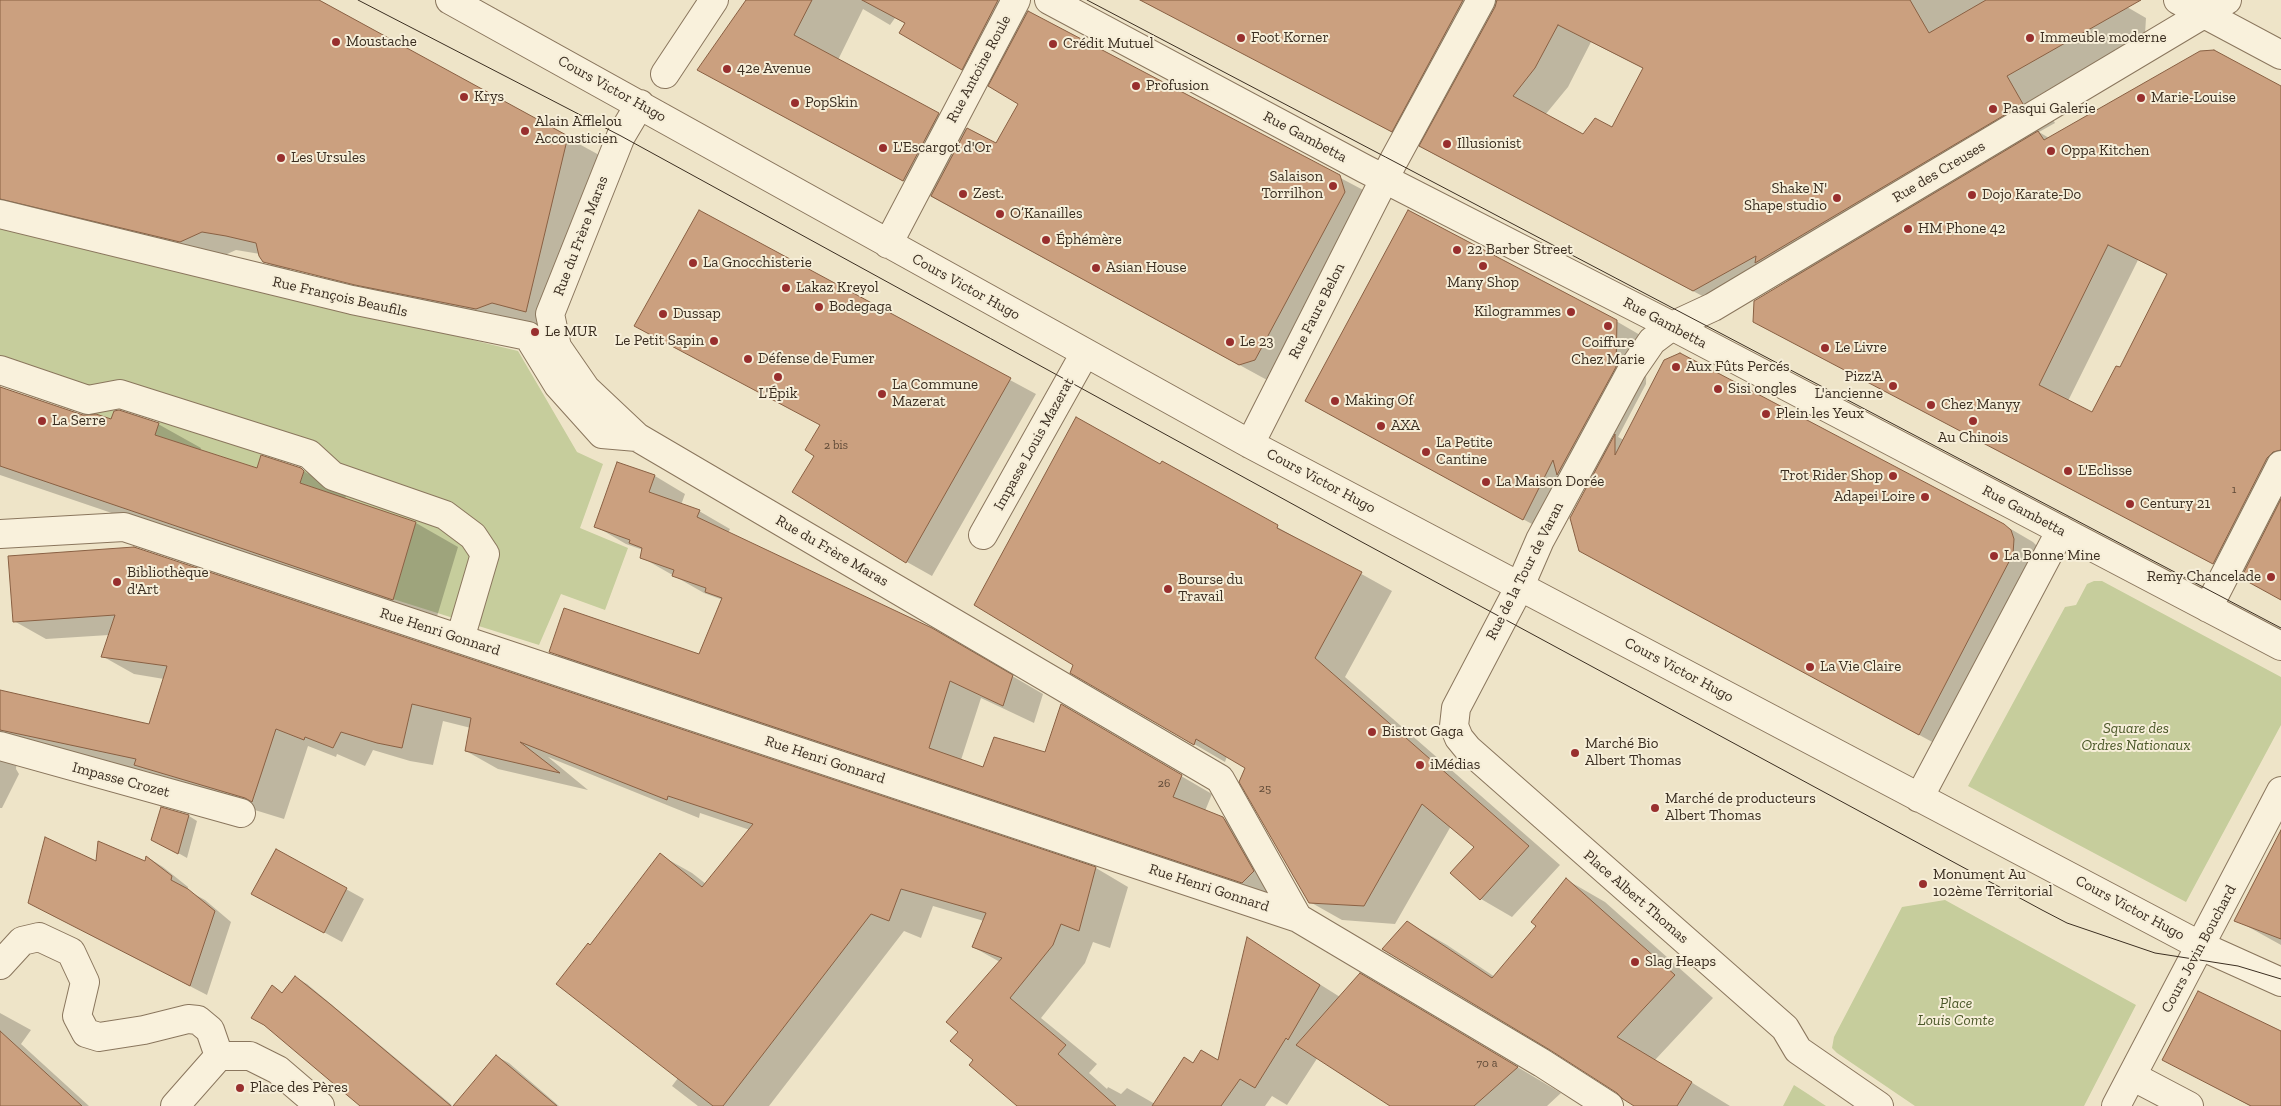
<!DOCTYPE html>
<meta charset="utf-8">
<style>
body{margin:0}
canvas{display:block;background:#eee4c8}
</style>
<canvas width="2281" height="1106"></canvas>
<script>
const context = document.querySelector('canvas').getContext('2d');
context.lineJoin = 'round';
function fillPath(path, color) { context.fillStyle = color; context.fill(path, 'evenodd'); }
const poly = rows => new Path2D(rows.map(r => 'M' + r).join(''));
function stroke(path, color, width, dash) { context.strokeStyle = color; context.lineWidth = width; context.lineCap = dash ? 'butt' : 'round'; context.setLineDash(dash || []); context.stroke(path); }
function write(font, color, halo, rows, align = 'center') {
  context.font = font + ' "Zilla Slab",serif'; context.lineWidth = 4; context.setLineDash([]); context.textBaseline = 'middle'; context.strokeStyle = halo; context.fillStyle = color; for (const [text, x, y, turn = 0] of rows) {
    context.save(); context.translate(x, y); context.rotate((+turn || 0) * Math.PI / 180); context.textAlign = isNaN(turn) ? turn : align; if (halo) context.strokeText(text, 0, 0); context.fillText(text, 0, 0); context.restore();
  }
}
const green = poly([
 [0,226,518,351,577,452,603,464,580,528,628,548,605,610,561,594,539,645,393,599,416,522,300,483,306,465,262,451,257,468,155,435,160,417,117,403,111,419,0,383],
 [2094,581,2102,581,2281,677,2281,725,2186,902,1968,786,2065,607,2076,605,2087,584],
 [1945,900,2136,1005,2084,1106,1915,1106,1837,1053,1832,1048,1834,1037,1902,907],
 [1794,1085,1808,1094,1826,1106,1783,1106]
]);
const shadow = poly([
 [0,0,316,0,601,156,559,330,526,321,510,328,298,281,264,261,260,254,236,250,214,260,0,206],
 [290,268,362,285,361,287,290,270],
 [747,0,1003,0,1367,192,1267,380,743,94],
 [863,9,890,25,895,18,906,24,962,69,1020,104,996,145,838,60],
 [1142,0,2115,0,2146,18,2145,35,2039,95,2055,123,2039,132,2049,138,2281,87,2281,599,1784,338,1789,281,1782,278,1727,309],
 [1591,42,1644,69,1613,128,1584,136,1545,115,1568,87],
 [2138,260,2168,275,2121,369,2092,414,2068,401],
 [1616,321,1647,339,1646,384,1618,437,1624,440,2004,525,2033,542,2039,548,1947,750,1609,567,1586,490,1579,486,1554,536,1337,418],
 [1010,380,1036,394,932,576,907,562,815,455,822,425],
 [0,387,83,416,112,421,158,424,201,448,200,451,258,469,300,469,343,494,346,496,345,499,416,523,458,547,435,623,0,475],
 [618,463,655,476,685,494,681,505,699,511,730,529,728,533,932,629,1043,694,1034,723,981,698,961,760,984,768,1046,754,1061,706,1212,794,1205,811,1223,818,1254,836,1273,900,581,669,550,651,700,656,723,600,704,593,641,557,643,550,626,544,595,526],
 [1162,463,1392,591,1345,677,1560,865,1512,917,1481,899,1475,846,1451,826,1395,924,1342,920,1310,902,1246,768,1227,756,1225,762,1072,673],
 [134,548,1096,868,1128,887,1110,948,1093,942,1085,963,1041,1018,1097,1064,1089,1073,1107,1089,1108,1087,1121,1094,1127,1088,1155,1104,1193,1064,1219,1062,1248,939,1340,997,1405,1000,1561,1093,1547,1106,1393,1106,1318,1057,1287,1105,1272,1096,1265,1106,1018,1106,974,1060,959,1031,1000,962,973,947,984,921,933,906,921,938,904,931,769,1106,698,1106,672,1086,678,1078,590,946,660,855,692,873,706,884,750,830,700,813,699,818,548,757,588,790,498,769,466,751,471,728,443,721,433,765,410,761,373,750,365,766,337,754,336,757,308,746,284,819,167,783,149,772,32,747,17,760,16,769,19,774,2,808,0,808,0,692,150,725,164,679,134,674,102,656,109,635,46,639,14,621],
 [162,809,189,816,197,821,187,858,153,839],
 [2281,833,2281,945,2236,920],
 [277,851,364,899,342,942,270,903],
 [147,857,163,867,188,887,187,890,205,900,231,922,207,995,29,903,145,863],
 [1567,880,1605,902,1713,998,1655,1060,1730,1106,1636,1106,1407,922,1447,945,1495,977,1538,926],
 [295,977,307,984,453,1106,362,1106,272,987,283,993],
 [0,1013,31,1030,21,1044,89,1106,0,1106],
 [2281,1032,2281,1106,2250,1106,2164,1059],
 [496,1056,509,1063,559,1106,454,1106]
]);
const building = poly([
 [0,0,319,0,568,136,526,312,492,303,476,309,355,285,263,262,259,256,256,243,226,236,202,232,180,242,0,199,0,0],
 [746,0,812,0,794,35,939,113,903,181,697,70,746,0],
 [862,0,998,0,962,70,899,33,905,23,862,0],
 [1140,0,1463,0,1392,132,1140,0],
 [1497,0,1910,0,1929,33,1986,0,2141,0,2007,76,2023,104,1755,263,1756,256,1693,291,1419,146,1495,7,1497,0],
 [1558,25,1643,68,1612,127,1595,118,1583,134,1513,96,1535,68,1558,25],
 [1028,11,1340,175,1345,192,1255,360,1239,365,931,196,967,128,996,143,1018,104,988,86,1028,11],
 [2214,50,2281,86,2281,450,2273,452,2267,458,2213,564,1753,322,1754,301,2038,131,2044,140,2200,51,2214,50],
 [2108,245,2167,274,2120,367,2116,366,2092,412,2039,385,2108,245],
 [699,210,1011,378,906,563,792,492,814,456,805,450,820,425,634,326,699,210],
 [1408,210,1617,320,1616,367,1557,475,1553,460,1523,520,1305,401,1408,210],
 [1680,353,2004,524,2011,530,2014,539,2013,554,1919,735,1579,551,1570,518,1615,434,1615,455,1664,360,1680,353],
 [0,387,83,415,96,414,111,419,114,411,119,410,159,423,155,435,257,468,261,455,301,468,304,471,300,483,416,522,393,600,0,466,0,387],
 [1076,417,1160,464,1162,461,1278,525,1277,528,1362,572,1315,658,1529,846,1480,900,1450,873,1474,847,1422,804,1364,906,1309,903,1239,782,1245,768,1196,739,1194,745,1070,673,1073,665,974,605,1076,417],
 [617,462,655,475,649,492,700,510,697,517,932,628,1013,675,1003,706,950,681,929,748,983,767,994,737,1045,752,1061,704,1182,775,1173,797,1223,817,1254,871,1242,883,549,652,564,608,699,654,722,598,705,592,706,588,672,576,674,570,640,558,642,548,629,543,630,540,594,527,617,462],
 [2281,499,2281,600,2241,578,2281,499],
 [134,547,1096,867,1079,931,1061,924,1053,945,1010,998,1066,1045,1058,1054,1116,1106,1017,1106,969,1065,973,1060,950,1041,958,1032,946,1022,1002,958,972,947,986,913,901,889,889,921,871,914,723,1106,713,1106,556,984,588,943,590,945,660,853,702,887,753,824,668,796,667,800,520,742,560,773,465,751,471,718,412,704,402,748,377,743,341,732,333,748,305,737,304,740,276,729,252,802,245,798,134,765,136,759,0,730,0,690,149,724,167,666,101,657,115,615,13,622,8,556,134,547],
 [161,807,189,815,178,854,151,840,161,807],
 [2281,830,2281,939,2234,921,2281,830],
 [45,837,96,861,98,841,145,861,146,856,172,876,171,880,188,889,215,911,190,986,28,903,45,837],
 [276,849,347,888,324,933,251,894,276,849],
 [1566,878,1675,975,1617,1037,1692,1082,1677,1106,1634,1106,1623,1099,1617,1093,1550,1050,1382,949,1407,921,1492,978,1536,926,1531,922,1566,878],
 [1247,937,1320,985,1288,1040,1286,1038,1255,1088,1240,1079,1221,1106,1152,1106,1184,1057,1193,1063,1201,1050,1218,1060,1247,937],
 [1360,973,1518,1067,1474,1106,1390,1106,1296,1045,1360,973],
 [295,976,330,1004,451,1106,360,1106,264,1025,251,1018,272,985,282,993,295,976],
 [2198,991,2281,1031,2281,1106,2251,1106,2162,1060,2198,991],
 [0,1031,82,1106,0,1106,0,1031],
 [496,1055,557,1106,453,1106,496,1055]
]);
const minor = poly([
 [450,0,1250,444,2201,946,2281,982],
 [1049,0,1365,169,1672,326,2281,646],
 [2178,0,2281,55],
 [665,74,714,0],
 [640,104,621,136,550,314,557,347,586,389,637,437,1220,779,1298,918],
 [0,214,352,300,528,336,558,385,602,434,637,437],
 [888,244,1016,0],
 [0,370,88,400,120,394,309,454,333,476,445,515,473,536,485,554,460,639],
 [1250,444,1393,162,1481,0],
 [0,534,124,527,1298,918,1542,1063,1609,1106],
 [983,535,1085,353],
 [2208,608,2281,465],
 [0,746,241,813],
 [1919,798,2061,530],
 [0,965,22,941,39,937,71,952,85,982,77,1016,86,1033,99,1037,144,1030,188,1019,198,1020,210,1030,219,1056],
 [2132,1076,2189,1106],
 [175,1106,219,1056,250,1056,278,1070,320,1106],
 [1879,1106,1798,1050,1785,1028,1468,749,1459,738,1454,726,1456,708,1520,586,1540,540,1632,370,1652,341,1672,326,1713,307,2227,0],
 [2116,1106,2281,791]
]);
const tram = poly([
 [358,0,621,136,1360,541,2042,910,2067,923,2155,953,2238,966,2281,979],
 [1087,0,2281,628]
]);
const markers = [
 [1241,38,5,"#982f2e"],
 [2030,38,5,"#982f2e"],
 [336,42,5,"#982f2e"],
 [1053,44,5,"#982f2e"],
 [727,69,5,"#982f2e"],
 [1136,86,5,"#982f2e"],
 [464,97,5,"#982f2e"],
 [2141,98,5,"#982f2e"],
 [795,103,5,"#982f2e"],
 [1993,109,5,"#982f2e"],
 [525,131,5,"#982f2e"],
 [1447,144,5,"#982f2e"],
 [883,148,5,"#982f2e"],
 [2051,151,5,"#982f2e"],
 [281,158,5,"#982f2e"],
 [1333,186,5,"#982f2e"],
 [963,194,5,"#982f2e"],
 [1972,195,5,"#982f2e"],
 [1837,198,5,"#982f2e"],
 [1000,214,5,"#982f2e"],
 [1908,229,5,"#982f2e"],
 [1046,240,5,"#982f2e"],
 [1457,250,5,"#982f2e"],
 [693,263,5,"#982f2e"],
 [1483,266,5,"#982f2e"],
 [1096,268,5,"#982f2e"],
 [786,288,5,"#982f2e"],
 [819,307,5,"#982f2e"],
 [1571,312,5,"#982f2e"],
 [663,314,5,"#982f2e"],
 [1608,326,5,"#982f2e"],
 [535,332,5,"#982f2e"],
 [714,341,5,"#982f2e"],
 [1230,342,5,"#982f2e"],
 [1825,348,5,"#982f2e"],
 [748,359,5,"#982f2e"],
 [1676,367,5,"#982f2e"],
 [778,377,5,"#982f2e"],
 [1893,386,5,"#982f2e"],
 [1718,389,5,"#982f2e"],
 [882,394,5,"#982f2e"],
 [1335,401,5,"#982f2e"],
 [1931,405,5,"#982f2e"],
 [1766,414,5,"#982f2e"],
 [42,421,5,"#982f2e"],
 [1973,421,5,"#982f2e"],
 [1381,426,5,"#982f2e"],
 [1426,452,5,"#982f2e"],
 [2068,471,5,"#982f2e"],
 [1893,476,5,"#982f2e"],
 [1486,482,5,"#982f2e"],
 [1925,497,5,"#982f2e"],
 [2130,504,5,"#982f2e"],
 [1994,556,5,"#982f2e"],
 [2271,577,5,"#982f2e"],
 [117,582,5,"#982f2e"],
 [1168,589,5,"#982f2e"],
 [1810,667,5,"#982f2e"],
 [1372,732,5,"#982f2e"],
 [1575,753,5,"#982f2e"],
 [1420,765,5,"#982f2e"],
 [1655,808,5,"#982f2e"],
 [1923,884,5,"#982f2e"],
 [1635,962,5,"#982f2e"],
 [240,1088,5,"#982f2e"]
];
const numberNames = [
 ["2 bis",836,446],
 ["1",2234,490],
 ["26",1164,784],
 ["25",1265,789],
 ["70 a",1487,1064]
];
const poiNames = [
 ["Foot Korner",1251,38],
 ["Immeuble moderne",2040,38],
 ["Moustache",346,42],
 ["Crédit Mutuel",1063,44],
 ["42e Avenue",737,69],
 ["Profusion",1146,86],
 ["Krys",474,97],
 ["Marie-Louise",2151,98],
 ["PopSkin",805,103],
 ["Pasqui Galerie",2003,109],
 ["Alain Afflelou",535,122],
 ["Accousticien",535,139],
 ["Illusionist",1457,144],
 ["L'Escargot d'Or",893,148],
 ["Oppa Kitchen",2061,151],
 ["Les Ursules",291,158],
 ["Salaison",1323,177,"right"],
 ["Torrilhon",1323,194,"right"],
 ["Shake N'",1827,189,"right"],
 ["Shape studio",1827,206,"right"],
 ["Zest.",973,194],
 ["Dojo Karate-Do",1982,195],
 ["O’Kanailles",1010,214],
 ["HM Phone 42",1918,229],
 ["Éphémère",1056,240],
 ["22 Barber Street",1467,250],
 ["La Gnocchisterie",703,263],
 ["Asian House",1106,268],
 ["Many Shop",1483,283,"center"],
 ["Lakaz Kreyol",796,288],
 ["Bodegaga",829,307],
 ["Kilogrammes",1561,312,"right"],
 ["Dussap",673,314],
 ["Le MUR",545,332],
 ["Le Petit Sapin",704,341,"right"],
 ["Le 23",1240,342],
 ["Coiffure",1608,343,"center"],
 ["Chez Marie",1608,360,"center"],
 ["Le Livre",1835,348],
 ["Défense de Fumer",758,359],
 ["Aux Fûts Percés",1686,367],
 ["Pizz'A",1883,377,"right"],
 ["L'ancienne",1883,394,"right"],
 ["La Commune",892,385],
 ["Mazerat",892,402],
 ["Sisi ongles",1728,389],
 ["L'Épik",778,394,"center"],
 ["Making Of",1345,401],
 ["Chez Manyy",1941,405],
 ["Plein les Yeux",1776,414],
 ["La Serre",52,421],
 ["AXA",1391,426],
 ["Au Chinois",1973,438,"center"],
 ["La Petite",1436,443],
 ["Cantine",1436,460],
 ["L'Eclisse",2078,471],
 ["Trot Rider Shop",1883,476,"right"],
 ["La Maison Dorée",1496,482],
 ["Adapei Loire",1915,497,"right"],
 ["Century 21",2140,504],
 ["La Bonne Mine",2004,556],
 ["Bibliothèque",127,573],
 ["d'Art",127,590],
 ["Remy Chancelade",2261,577,"right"],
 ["Bourse du",1178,580],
 ["Travail",1178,597],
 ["La Vie Claire",1820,667],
 ["Bistrot Gaga",1382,732],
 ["Marché Bio",1585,744],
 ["Albert Thomas",1585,761],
 ["iMédias",1430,765],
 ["Marché de producteurs",1665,799],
 ["Albert Thomas",1665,816],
 ["Monument Au",1933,875],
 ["102ème Territorial",1933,892],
 ["Slag Heaps",1645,962],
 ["Place des Pères",250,1088]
];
const streetNames = [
 ["Rue Antoine Roule",979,69,-62],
 ["Cours Victor Hugo",612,89,29],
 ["Rue Gambetta",1305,137,28],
 ["Rue des Creuses",1939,172,-31],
 ["Rue du Frère Maras",581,236,-69],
 ["Cours Victor Hugo",966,287,29],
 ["Rue François Beaufils",340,297,13],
 ["Rue Faure Belon",1317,311,-63],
 ["Rue Gambetta",1665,323,28],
 ["Impasse Louis Mazerat",1034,444,-61],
 ["Cours Victor Hugo",1321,481,28],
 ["Rue Gambetta",2024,511,28],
 ["Rue du Frère Maras",832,551,30],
 ["Rue de la Tour de Varan",1525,571,-63],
 ["Rue Henri Gonnard",440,632,18],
 ["Cours Victor Hugo",1679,670,28],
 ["Rue Henri Gonnard",825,760,18],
 ["Impasse Crozet",121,780,15],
 ["Rue Henri Gonnard",1209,888,18],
 ["Place Albert Thomas",1636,897,41],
 ["Cours Victor Hugo",2130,908,28],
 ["Cours Jovin Bouchard",2199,949,-62]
];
const parkNames = [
 ["Square des",2136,729],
 ["Ordres Nationaux",2136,746],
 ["Place",1956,1004],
 ["Louis Comte",1956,1021]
];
fillPath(green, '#c6cd9c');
fillPath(shadow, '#0003');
fillPath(building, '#cba07f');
stroke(building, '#896043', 1);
stroke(minor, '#8a765d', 30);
stroke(minor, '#f9f1dc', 28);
stroke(tram, '#3b2e21', 1);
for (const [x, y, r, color] of markers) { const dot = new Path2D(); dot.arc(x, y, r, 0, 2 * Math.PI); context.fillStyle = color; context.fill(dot); stroke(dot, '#f6eed8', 2); }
write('12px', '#5f4a38', null, numberNames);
write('15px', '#3b2e21', '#f6eed8', poiNames, 'left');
write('15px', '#3b2e21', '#f6eed8', streetNames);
write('italic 15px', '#4a5728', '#f6eed8', parkNames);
</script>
